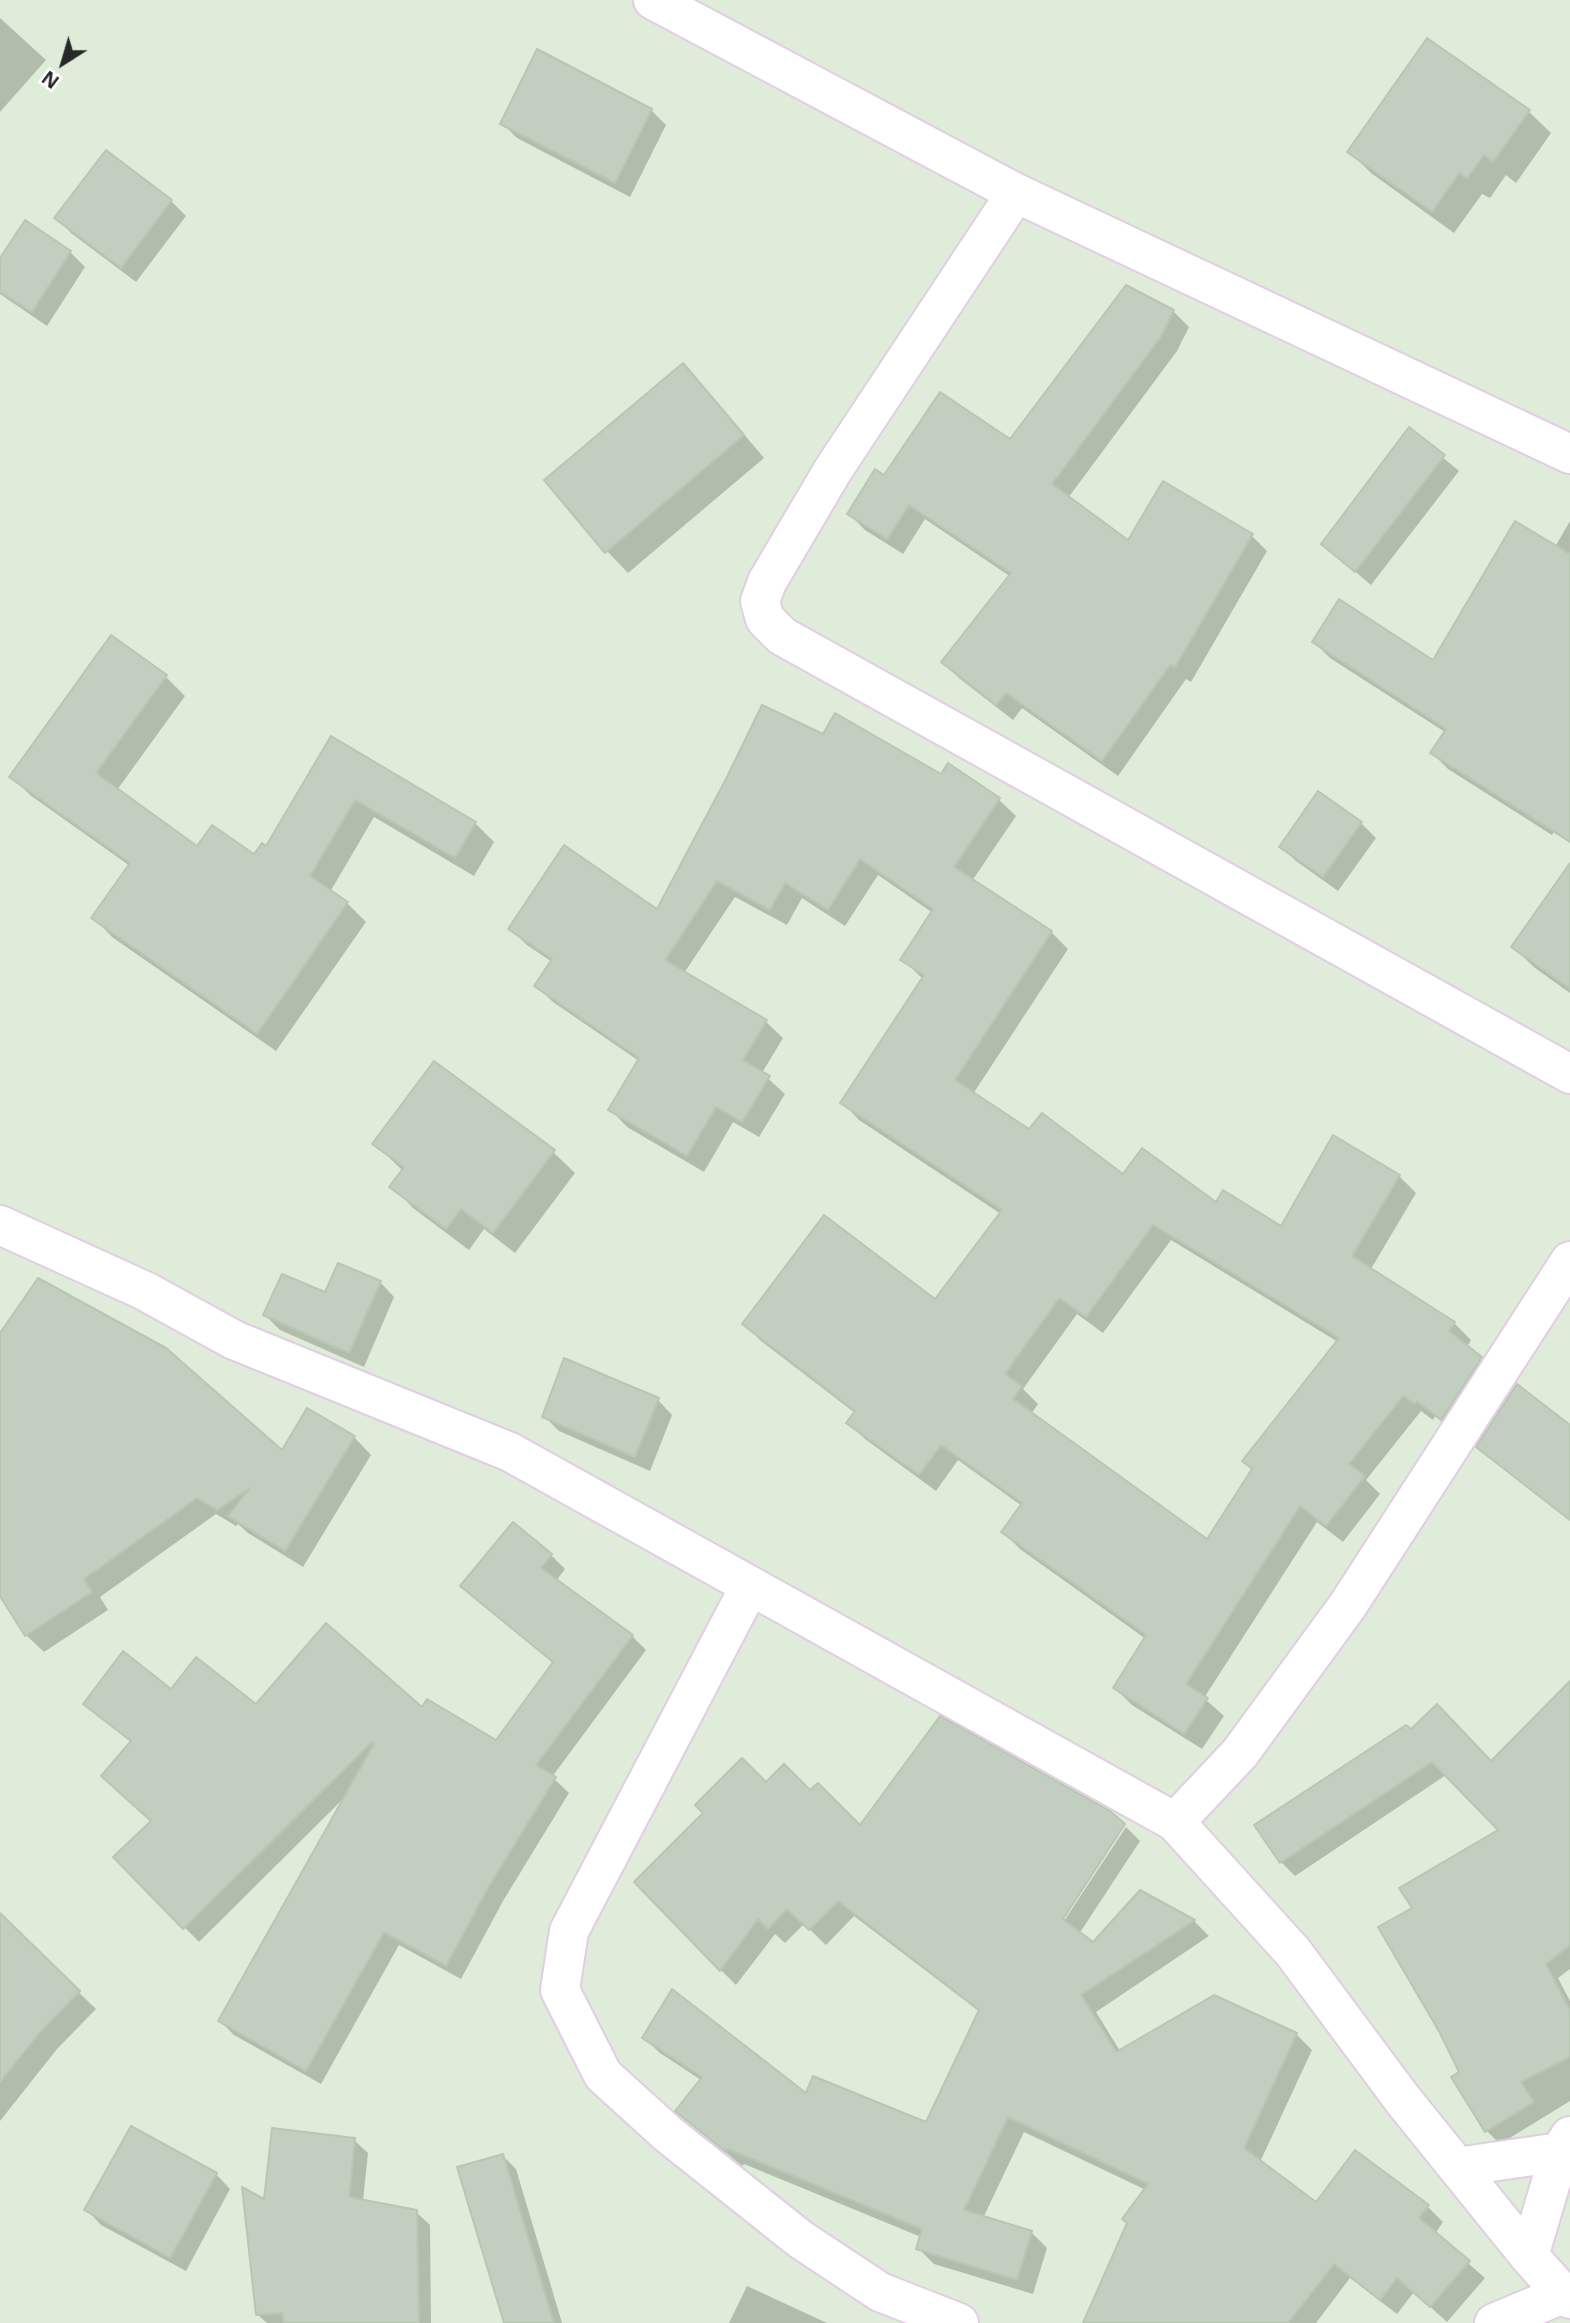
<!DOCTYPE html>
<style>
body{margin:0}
#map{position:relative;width:1570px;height:2323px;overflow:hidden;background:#dfecd9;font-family:"Open Sans",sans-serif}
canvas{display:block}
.north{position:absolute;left:28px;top:28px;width:70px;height:70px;-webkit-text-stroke:5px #fff;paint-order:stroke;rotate:217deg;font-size:19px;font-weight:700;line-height:28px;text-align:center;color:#282828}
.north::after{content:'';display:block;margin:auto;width:24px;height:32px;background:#282828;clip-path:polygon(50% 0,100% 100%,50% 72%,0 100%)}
</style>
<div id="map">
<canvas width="1570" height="2323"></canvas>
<div class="north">N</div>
</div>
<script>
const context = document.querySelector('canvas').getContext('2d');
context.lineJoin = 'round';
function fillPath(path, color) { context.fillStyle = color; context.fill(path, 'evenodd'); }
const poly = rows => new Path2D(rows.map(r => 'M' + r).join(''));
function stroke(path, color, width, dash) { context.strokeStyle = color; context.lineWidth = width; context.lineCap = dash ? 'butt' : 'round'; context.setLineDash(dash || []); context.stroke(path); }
const shadow = poly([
 [0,18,46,60,0,112],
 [1428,40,1529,112,1551,133,1516,183,1506,175,1490,198,1482,194,1454,233,1371,173,1349,151],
 [651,110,666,125,630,197,517,138,502,123],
 [106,153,171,201,186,216,136,282,71,233,57,218],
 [70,252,85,267,47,326,0,294,0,261],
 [1173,311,1189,327,1177,351,1068,498,1128,542,1252,536,1267,551,1191,682,1186,679,1118,776,1022,708,1013,720,959,678,943,662,1011,577,925,519,903,554,865,530,849,514,885,477,1010,442],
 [682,366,704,387,764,458,628,573,607,551],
 [1410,430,1459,471,1371,585,1323,544],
 [1570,521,1570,806,1552,835,1448,769,1432,753,1445,732,1330,658,1314,642,1433,662,1555,547],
 [111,638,166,677,185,696,117,790,198,848,255,856,267,849,332,739,475,823,494,842,474,876,374,817,330,892,347,903,366,922,276,1051,112,937,94,918,130,866,30,795,11,776],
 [824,736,941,776,999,800,1016,816,972,881,1051,932,1068,949,973,1094,1030,1132,1123,1177,1217,1204,1282,1228,1399,1176,1416,1193,1371,1269,1454,1323,1471,1340,1467,1347,1498,1375,1459,1435,1435,1416,1433,1420,1421,1411,1366,1480,1380,1494,1343,1542,1317,1522,1204,1698,1224,1716,1202,1749,1132,1705,1115,1688,1146,1639,1020,1549,1003,1532,1022,1506,958,1460,936,1491,865,1439,848,1423,855,1413,761,1341,744,1324,935,1301,1001,1214,859,1120,843,1103,923,979,903,960,933,913,878,875,845,926,802,898,787,925,735,897,684,973,766,1022,783,1038,762,1073,785,1094,759,1137,733,1122,704,1172,627,1127,611,1110,639,1061,553,1002,536,986,552,962,527,945,510,929,657,911],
 [1171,1240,1338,1342,1208,1542,1031,1414,1038,1404,1023,1389,1077,1314,1103,1333],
 [1361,823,1376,838,1338,891,1296,861,1281,847],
 [1570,866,1570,993,1535,968,1513,947],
 [375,1144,553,1152,575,1173,515,1253,484,1229,469,1250,413,1208,392,1186,403,1171],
 [380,1282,394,1297,364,1367,280,1330,265,1315,326,1295],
 [0,1336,282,1452,354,1437,371,1455,303,1567,248,1533,238,1524,236,1526,216,1514,100,1597,108,1610,44,1652,26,1635,0,1593],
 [658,1400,672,1415,650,1471,559,1431,544,1416],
 [1570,1427,1570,1521,1492,1460,1478,1447],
 [551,1555,565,1569,556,1581,632,1636,646,1650,552,1777,569,1793,503,1901,461,1979,399,1945,321,2084,234,2035,220,2021,344,1798,199,1942,116,1857,153,1822,132,1743,85,1704,171,1691,256,1707,422,1709,496,1743,554,1663,462,1586],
 [1570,1684,1570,1969,1558,1978,1570,2001,1570,2101,1500,2144,1487,2131,1461,2072,1415,1909,1501,1831,1446,1775,1295,1876,1281,1862,1406,1727,1491,1763],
 [766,1784,810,1792,860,1827,1060,1927,1126,1827,1140,1841,1079,1934,1093,1944,1140,1892,1194,1921,1209,1936,1096,2012,1120,2051,1296,2034,1312,2050,1260,2162,1316,2204,1428,2207,1443,2222,1435,2234,1485,2278,1447,2322,1414,2292,1397,2314,1350,2278,1316,2323,1127,2323,1146,2190,1024,2132,983,2218,1031,2232,1047,2248,1033,2294,934,2264,918,2248,921,2237,744,2164,742,2166,677,2111,701,2080,660,2053,644,2038,807,2096,927,2124,980,2012,854,1916,826,1945,804,1924,785,1943,775,1934,736,1985,721,1970],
 [0,1916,96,2009,57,2049,0,2121],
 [354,2140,368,2153,363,2201,416,2212,430,2225,431,2323,267,2323,258,2315,266,2202],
 [503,2156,516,2169,562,2323,506,2323],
 [216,2174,230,2189,186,2271,101,2225,87,2210],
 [747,2286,827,2323,729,2323]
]);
const building = poly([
 [1427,38,1530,110,1493,162,1484,155,1467,178,1459,173,1432,212,1347,152,1427,38],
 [537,49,652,109,615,183,500,124,537,49],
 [106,150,172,200,121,268,54,218,106,150],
 [25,220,71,251,32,312,0,292,0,258,25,220],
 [1126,285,1174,310,1162,335,1052,484,1128,540,1163,481,1253,534,1175,667,1170,665,1102,761,1006,693,996,705,941,662,1011,573,909,505,887,539,847,514,875,469,884,475,940,392,1010,439,1126,285],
 [683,363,744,435,605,553,544,480,683,363],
 [1409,427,1445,455,1355,572,1321,544,1409,427],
 [1515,521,1570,554,1570,842,1430,753,1446,729,1312,642,1339,599,1433,660,1515,521],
 [111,635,167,675,96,773,197,846,212,825,254,854,262,843,266,846,331,736,476,822,455,858,355,800,310,876,348,902,257,1034,91,918,130,863,9,777,111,635],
 [762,705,823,734,835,713,941,774,948,763,1000,798,954,867,1052,931,955,1080,1029,1129,1042,1113,1123,1174,1142,1148,1216,1202,1223,1190,1281,1226,1333,1135,1400,1175,1352,1256,1455,1322,1449,1331,1482,1357,1441,1420,1417,1401,1415,1404,1403,1396,1349,1464,1365,1476,1326,1526,1300,1506,1186,1684,1208,1698,1184,1734,1113,1688,1146,1635,1001,1532,1022,1503,941,1445,919,1475,846,1423,855,1411,742,1324,824,1215,935,1299,1002,1210,840,1103,924,975,900,960,933,909,860,859,828,910,785,883,770,910,717,881,665,960,767,1020,743,1060,770,1076,742,1122,716,1107,687,1156,608,1110,639,1058,534,986,552,959,508,929,564,845,657,909,727,777,762,705],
 [1153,1225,1339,1338,1242,1461,1252,1469,1207,1539,1013,1399,1022,1386,1005,1374,1059,1298,1086,1317,1153,1225],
 [1318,791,1362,822,1323,877,1279,847,1318,791],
 [1570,863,1570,989,1511,947,1570,863],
 [434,1061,555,1150,493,1233,461,1209,446,1229,389,1187,404,1167,372,1144,434,1061],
 [338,1263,381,1281,349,1353,263,1315,282,1274,325,1292,338,1263],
 [38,1278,166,1348,282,1450,307,1408,355,1436,285,1551,228,1516,250,1488,217,1510,197,1498,84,1579,92,1592,25,1636,0,1596,0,1333,38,1278],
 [564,1358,659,1398,635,1457,542,1417,564,1358],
 [1517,1384,1570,1425,1570,1520,1476,1447,1517,1384],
 [513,1522,552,1554,541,1568,633,1635,536,1765,556,1777,489,1886,446,1966,384,1932,306,2071,218,2021,374,1744,372,1742,183,1929,113,1857,151,1821,101,1776,131,1741,83,1704,123,1651,171,1689,196,1657,256,1704,326,1623,422,1707,427,1699,496,1740,553,1662,460,1586,513,1522],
 [1570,1681,1570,1945,1546,1964,1570,2011,1570,2057,1521,2082,1534,2102,1485,2132,1451,2077,1459,2072,1440,2033,1378,1927,1412,1908,1399,1888,1498,1830,1432,1762,1280,1863,1254,1825,1406,1725,1411,1729,1437,1704,1491,1761,1570,1681],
 [940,1716,1110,1811,1125,1824,1063,1919,1093,1942,1140,1890,1195,1920,1081,1995,1116,2052,1214,1995,1297,2033,1244,2148,1316,2202,1355,2150,1429,2205,1419,2218,1470,2261,1430,2307,1397,2278,1380,2300,1334,2264,1288,2323,1083,2323,1127,2223,1122,2219,1148,2184,1008,2117,964,2210,1032,2231,1017,2280,916,2249,922,2229,728,2149,726,2152,675,2111,702,2077,642,2038,672,1989,806,2093,813,2076,926,2122,979,2010,838,1901,809,1930,787,1909,768,1929,758,1919,720,1971,634,1882,703,1813,695,1805,742,1758,766,1782,784,1764,810,1790,818,1783,860,1825,940,1716],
 [0,1913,80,1991,40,2032,0,2082,0,1913],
 [131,2126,217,2173,170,2258,84,2210,131,2126],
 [272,2128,355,2138,349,2197,417,2210,419,2323,284,2323,282,2313,256,2315,242,2187,264,2199,272,2128],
 [503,2154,554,2323,504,2323,457,2167,503,2154]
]);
const minor = poly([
 [653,0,1016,193,1570,454],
 [1016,193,833,470,767,582,760,601,765,619,782,636,1570,1074],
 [0,1225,145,1291,234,1340,510,1452,1175,1822],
 [1570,1261,1348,1605,1240,1753,1175,1822,1293,1952,1403,2100,1529,2256,1563,2294,1570,2299],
 [750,1586,569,1931,560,1990,603,2075,668,2134,800,2239,880,2292,959,2323],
 [1457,2167,1560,2152],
 [1529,2256,1560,2152,1570,2136],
 [1494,2323,1563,2294]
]);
fillPath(shadow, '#0003');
fillPath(building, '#c2cebf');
stroke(building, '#b8c7b3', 2);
stroke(minor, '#e1cee2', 42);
stroke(minor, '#fff', 38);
</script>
